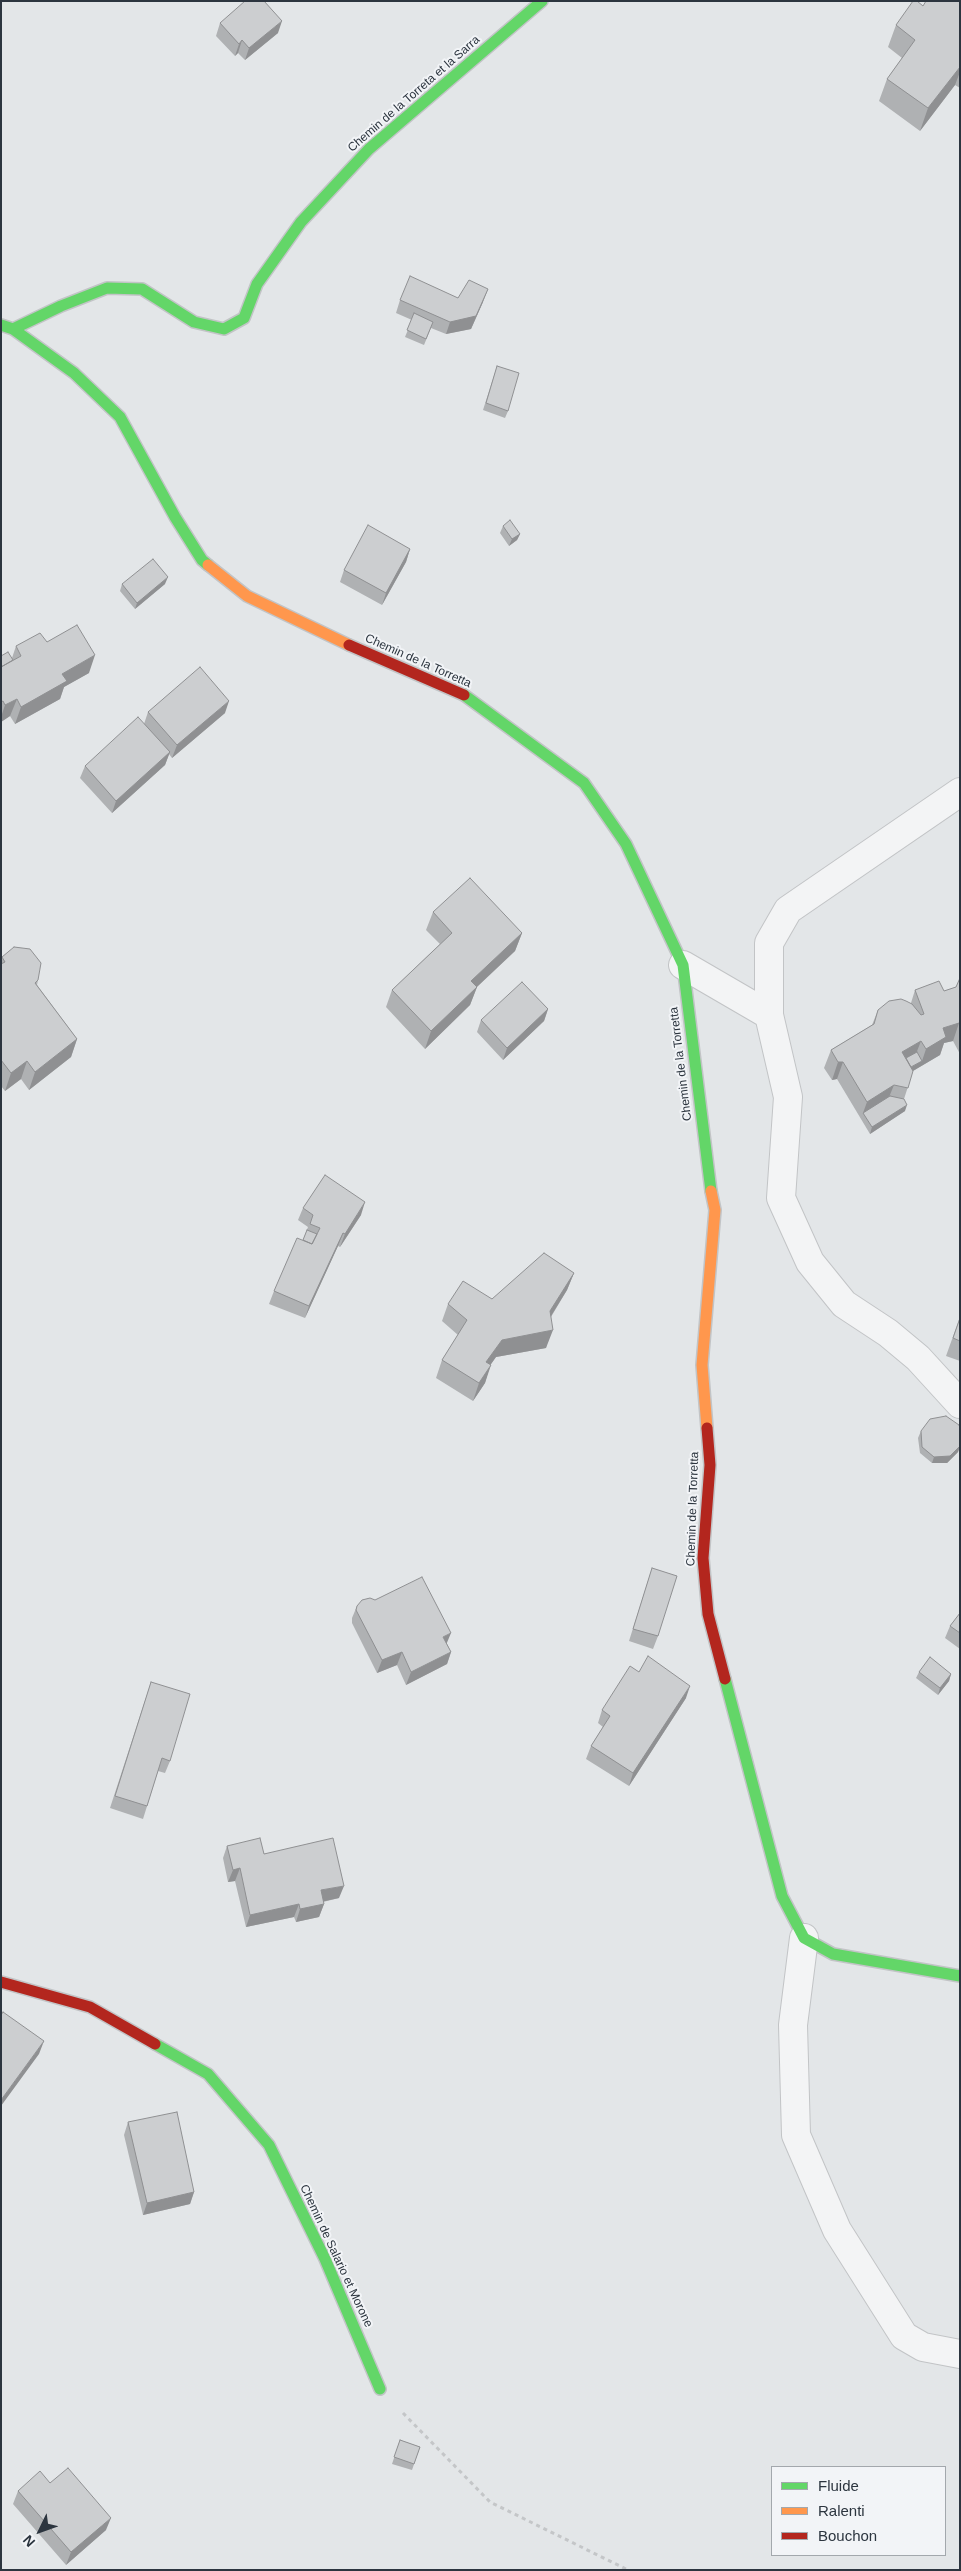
<!DOCTYPE html>
<style>
body{margin:0}
#map{position:relative;width:961px;height:2571px;overflow:hidden;background:#e3e6e8;font-family:Helvetica,sans-serif}
canvas{display:block}
.frame{position:absolute;inset:0;border:2px solid #2c353f;pointer-events:none}
.legend{position:absolute;left:771px;top:2466px;width:175px;height:90px;box-sizing:border-box;background:#f2f4f7;border:1px solid #a3a8ad;margin:0;padding:6px 9px;list-style:none;font-size:15px;color:#2c353f}
.legend li{display:flex;align-items:center;gap:10px;height:25px}
.legend b{width:25px;border:1px solid #a3a8ad}
.north{position:absolute;left:15px;top:2506px;width:50px;height:50px;-webkit-text-stroke:4px #f2f4f7;paint-order:stroke;rotate:228deg;font-size:14px;font-weight:700;line-height:20px;text-align:center;color:#2c353f}
.north::after{content:'';display:block;margin:auto;width:18px;height:22px;background:#2c353f;clip-path:polygon(50% 0,100% 100%,50% 72%,0 100%)}
</style>
<div id="map">
<canvas width="961" height="2571"></canvas>
<div class="frame"></div>
<ul class="legend">
<li><b style="height:6px;background:#63d668"></b>Fluide</li>
<li><b style="height:6px;background:#ff974d"></b>Ralenti</li>
<li><b style="height:6px;background:#b3261e"></b>Bouchon</li>
</ul>
<div class="north">N</div>
</div>
<script>
const context = document.querySelector('canvas').getContext('2d');
context.lineJoin = 'round';
const poly = rows => new Path2D(rows.map(r => 'M' + r).join(''));
function stroke(path, color, width, dash) { context.strokeStyle = color; context.lineWidth = width; context.lineCap = dash ? 'butt' : 'round'; context.setLineDash(dash || []); context.stroke(path); }
function fillPath(path, color) { context.fillStyle = color; context.fill(path, 'evenodd'); }
function write(font, color, halo, rows, align = 'center') {
  context.font = font + ' Helvetica,sans-serif'; context.lineWidth = 4; context.setLineDash([]); context.textBaseline = 'middle'; context.strokeStyle = halo; context.fillStyle = color; for (const [text, x, y, turn = 0] of rows) {
    context.save(); context.translate(x, y); context.rotate((+turn || 0) * Math.PI / 180); context.textAlign = isNaN(turn) ? turn : align; if (halo) context.strokeText(text, 0, 0); context.fillText(text, 0, 0); context.restore();
  }
}
const path = poly([
 [403,2413,490,2502,628,2570]
]);
const street = poly([
 [683,965,769,1015,788,1097,781,1198,810,1262,844,1304,888,1333,918,1358,960,1404],
 [769,1015,769,943,788,910,960,792],
 [804,1938,793,2025,796,2135,837,2230,904,2336,923,2347,960,2354]
]);
const fast = poly([
 [1,325,13,329,61,306,107,288,142,289,194,322,224,329,244,318,257,284,301,222,369,149,542,1],
 [13,329,74,373,120,417,175,517,202,560,208,565],
 [464,695,584,783,626,844,683,965,711,1191],
 [725,1679,782,1896,804,1938,833,1954,960,1976],
 [155,2044,208,2074,269,2145,325,2259,380,2389]
]);
const slow = poly([
 [208,565,247,596,349,645],
 [707,1428,702,1365,715,1210,711,1191]
]);
const jam = poly([
 [349,645,464,695],
 [707,1428,710,1465,703,1558,708,1614,725,1679],
 [1,1982,90,2007,155,2044]
]);
const wall = poly([
 [960,1,960,88,955,85,920,131,879,101,887,79,902,58,888,47,896,25,923,6],
 [220,23,278,33,245,60,238,53,235,56,216,36],
 [458,298,483,302,471,329,446,334,431,328,424,345,405,337,412,320,396,313,400,300],
 [497,366,508,411,505,418,483,410],
 [503,526,520,534,517,540,509,546,500,533],
 [410,549,406,562,382,605,340,582,344,570],
 [122,584,165,584,135,609,120,591],
 [47,642,89,673,64,687,60,699,15,724,10,716,1,722,1,656,12,658,16,646],
 [148,712,225,713,172,758,169,754,165,765,112,813,80,778,85,766,144,724],
 [433,912,522,933,515,951,477,987,470,1005,425,1049,386,1007,392,990,440,944,426,930],
 [2,957,38,980,37,985,77,1039,71,1057,29,1090,21,1079,5,1091,1,1086,1,960],
 [960,978,960,1054,953,1041,944,1043,940,1055,913,1071,904,1099,905,1111,870,1134,837,1079,832,1080,824,1068,831,1050,872,1025,878,1010,911,1003,915,990,944,991,956,987],
 [548,1009,544,1021,503,1060,477,1032,481,1020],
 [303,1208,361,1215,340,1247,338,1246,305,1318,269,1304,274,1291,303,1240,308,1227,298,1220],
 [574,1273,567,1290,551,1317,546,1348,496,1357,490,1365,485,1383,473,1401,436,1378,442,1360,458,1335,442,1321,448,1304,492,1299],
 [960,1317,960,1361,946,1356],
 [960,1428,960,1447,958,1452,947,1463,932,1463,920,1453,918,1438,921,1431],
 [652,1568,658,1636,653,1649,629,1641],
 [357,1606,447,1644,451,1652,447,1664,406,1685,397,1665,377,1673,352,1623,352,1618],
 [960,1613,960,1649,945,1638,950,1626],
 [639,1672,686,1698,629,1786,586,1759,591,1746,603,1727,598,1723,602,1710],
 [919,1672,951,1674,949,1681,938,1695,916,1678],
 [151,1682,170,1761,165,1773,158,1771,143,1819,110,1808],
 [227,1846,264,1854,339,1898,323,1902,324,1904,319,1917,296,1922,294,1917,246,1927,235,1881,228,1882,223,1858],
 [128,2122,194,2192,190,2204,143,2215,124,2135],
 [400,2440,420,2447,412,2470,392,2464],
 [50,2483,106,2530,66,2565,13,2504,18,2491]
]);
const shadedWall = poly([
 [282,21,278,33,245,60,249,48],
 [242,40,238,53,235,56,239,44],
 [960,67,960,72,955,85,920,131,928,108],
 [488,289,483,302,471,329,446,334,450,322],
 [520,534,517,540,509,546,512,539],
 [410,549,406,562,382,605,386,593],
 [168,577,165,584,135,609,137,603],
 [95,655,89,673,64,687,60,699,15,724,21,707,62,674],
 [17,699,10,716,1,722,1,717,5,705],
 [229,701,225,713,172,758,177,745],
 [170,752,165,765,112,813,116,801],
 [522,933,515,951,464,999,471,981],
 [477,987,470,1005,425,1049,431,1031],
 [548,1009,544,1021,503,1060,507,1048],
 [959,1023,953,1041,944,1043,940,1055,901,1078,903,1072,922,1061,926,1049,943,1028],
 [77,1039,71,1057,29,1090,35,1072],
 [921,1041,914,1059,900,1067,902,1052],
 [27,1061,21,1079,5,1091,11,1073],
 [838,1062,843,1062,837,1079,832,1080],
 [894,1085,887,1102,863,1113,867,1102],
 [907,1105,905,1111,870,1134,872,1127],
 [365,1202,361,1215,340,1247,345,1234],
 [343,1233,338,1246,305,1318,309,1306],
 [574,1273,567,1290,543,1329,550,1311],
 [553,1330,546,1348,496,1357,480,1380,486,1362,502,1340],
 [491,1365,485,1383,473,1401,479,1383],
 [960,1446,958,1452,947,1463,932,1463,934,1457],
 [451,1633,446,1645,443,1637],
 [402,1652,397,1665,377,1673,382,1660],
 [451,1652,447,1664,406,1685,411,1672],
 [951,1674,949,1681,938,1695,940,1688],
 [690,1686,686,1698,629,1786,633,1773],
 [240,1868,235,1881,228,1882,233,1870],
 [344,1886,339,1898,316,1903,321,1890],
 [299,1904,294,1917,246,1927,250,1915],
 [324,1904,319,1917,296,1922,300,1909],
 [44,2041,39,2054,1,2106,1,2100],
 [194,2192,190,2204,143,2215,147,2203],
 [111,2518,106,2530,66,2565,71,2552]
]);
const building = poly([
 [245,1,264,1,282,21,249,48,242,40,239,44,220,23,245,1],
 [913,1,917,1,923,6,926,1,960,1,960,67,928,108,887,79,915,40,896,25,913,1],
 [410,276,458,298,469,280,488,289,476,316,450,322,400,300,410,276],
 [414,313,433,322,426,339,407,330,414,313],
 [497,366,519,373,508,411,486,403,497,366],
 [510,520,520,534,512,539,503,526,510,520],
 [368,525,410,549,386,593,344,570,368,525],
 [153,559,168,577,137,603,122,584,153,559],
 [77,625,95,655,62,674,67,681,21,707,17,699,5,705,3,701,1,702,1,667,21,656,16,646,40,633,47,642,77,625],
 [8,652,13,660,1,667,1,656,8,652],
 [200,667,229,701,177,745,148,712,200,667],
 [138,717,170,752,116,801,85,766,138,717],
 [470,878,522,933,471,981,477,987,431,1031,392,990,452,933,433,912,470,878],
 [14,947,30,949,41,963,38,980,35,983,77,1039,35,1072,27,1061,11,1073,1,1060,1,964,5,962,2,957,14,947],
 [960,978,960,1024,959,1023,943,1028,946,1037,926,1049,921,1041,902,1052,913,1071,908,1088,894,1085,867,1102,843,1062,838,1062,831,1050,874,1024,878,1010,889,1001,901,999,906,1001,912,1004,921,1015,924,1014,915,990,939,981,944,991,956,987,960,978],
 [522,982,548,1009,507,1048,481,1020,522,982],
 [917,1052,922,1061,911,1067,906,1058,917,1052],
 [890,1096,904,1099,907,1105,872,1127,863,1113,890,1096],
 [325,1175,365,1202,345,1234,343,1233,309,1306,274,1291,297,1238,312,1244,320,1228,310,1224,313,1215,303,1208,325,1175],
 [307,1230,317,1234,312,1244,303,1240,307,1230],
 [544,1253,574,1273,550,1311,553,1330,502,1340,486,1362,491,1365,479,1383,442,1360,467,1320,448,1304,463,1281,492,1299,544,1253],
 [960,1318,960,1341,953,1338,960,1318],
 [946,1416,959,1425,960,1428,960,1446,950,1456,934,1457,922,1447,921,1431,930,1419,946,1416],
 [652,1568,677,1576,658,1636,633,1629,652,1568],
 [422,1577,451,1633,443,1637,451,1652,411,1672,402,1652,382,1660,356,1610,357,1606,362,1600,370,1598,375,1600,422,1577],
 [960,1613,960,1633,950,1626,960,1613],
 [648,1656,690,1686,633,1773,591,1746,610,1716,602,1710,630,1666,639,1672,648,1656],
 [930,1657,951,1674,940,1688,919,1672,930,1657],
 [151,1682,190,1694,170,1761,162,1758,147,1806,115,1796,151,1682],
 [260,1838,264,1854,333,1838,344,1886,321,1890,324,1904,300,1909,299,1904,250,1915,240,1868,233,1870,227,1846,260,1838],
 [3,2012,44,2041,1,2100,1,2015,3,2012],
 [177,2112,194,2192,147,2203,128,2122,177,2112],
 [400,2440,420,2447,414,2464,394,2457,400,2440],
 [68,2468,111,2518,71,2552,18,2491,40,2471,50,2483,68,2468]
]);
const streetNames = [
 ["Chemin de la Torreta et la Sarra",414,94,-41],
 ["Chemin de la Torretta",418,661,24],
 ["Chemin de la Torretta",681,1064,-97],
 ["Chemin de la Torretta",693,1509,-88],
 ["Chemin de Salario et Morone",336,2256,65]
];
stroke(street, '#c2c4c6', 30);
stroke(fast, '#c2c4c6', 14);
stroke(slow, '#c2c4c6', 14);
stroke(jam, '#c2c4c6', 14);
stroke(path, '#c4c6c8', 3, [4, 4]);
stroke(street, '#f3f4f5', 28);
stroke(fast, '#63d668', 11);
stroke(slow, '#ff974d', 11);
stroke(jam, '#b3261e', 11);
fillPath(wall, '#afb1b3');
fillPath(shadedWall, '#8f9092');
fillPath(building, '#ccced0');
stroke(building, '#8f9092', 1);
write('12px', '#2c353f', '#f2f4f7', streetNames);
</script>
